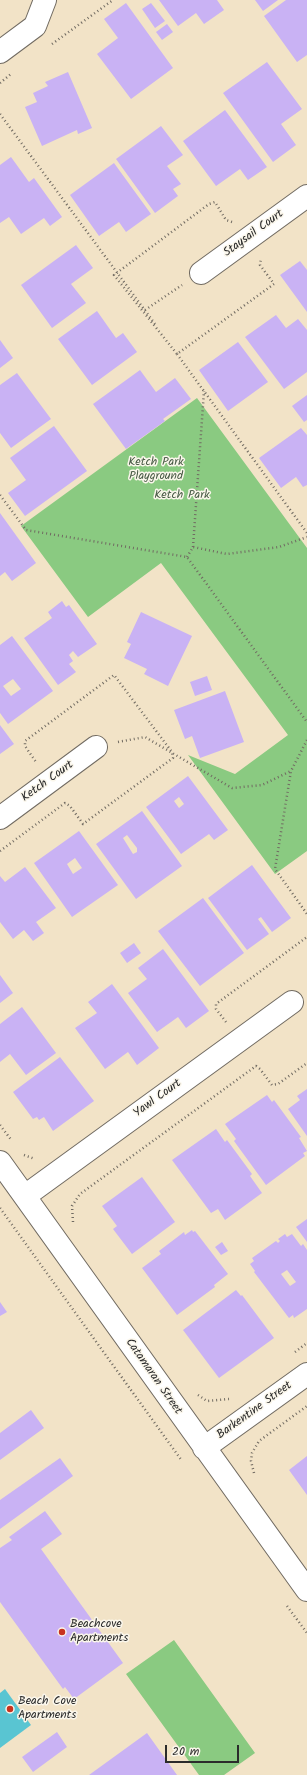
<!DOCTYPE html>
<style>
body{margin:0}
#map{position:relative;width:307px;height:1775px;overflow:hidden;background:#f2e3c7;font-family:Kalam,sans-serif}
canvas{display:block}
.scale{position:absolute;left:165px;top:1745px;width:74px;height:18px;box-sizing:border-box;border:2px solid #2b2b2b;border-top:0;padding-left:5px;font-size:12px;line-height:14px;white-space:nowrap;color:#2b2b2b;-webkit-text-stroke:3px #fbf7ec;paint-order:stroke}
</style>
<div id="map">
<canvas width="307" height="1775"></canvas>
<div class="scale">20 m</div>
</div>
<script>
const context = document.querySelector('canvas').getContext('2d');
context.lineJoin = 'round';
function fillPath(path, color) { context.fillStyle = color; context.fill(path, 'evenodd'); }
const poly = rows => new Path2D(rows.map(r => 'M' + r).join(''));
function stroke(path, color, width, dash) { context.strokeStyle = color; context.lineWidth = width; context.lineCap = dash ? 'butt' : 'round'; context.setLineDash(dash || []); context.stroke(path); }
function write(font, color, halo, rows, align = 'center') {
  context.font = font + ' Kalam,sans-serif'; context.lineWidth = 3; context.setLineDash([]); context.textBaseline = 'middle'; context.strokeStyle = halo; context.fillStyle = color; for (const [text, x, y, turn = 0] of rows) {
    context.save(); context.translate(x, y); context.rotate((+turn || 0) * Math.PI / 180); context.textAlign = isNaN(turn) ? turn : align; if (halo) context.strokeText(text, 0, 0); context.fillText(text, 0, 0); context.restore();
  }
}
const green = poly([
 [197,398,307,548,307,851,275,874,188,755,235,774,288,735,161,563,88,617,21,526],
 [174,1640,255,1753,224,1775,199,1775,126,1674]
]);
const water = poly([
 [5,1689,31,1725,0,1748,0,1693]
]);
const building = poly([
 [159,0,217,0,224,10,204,24,196,13,178,26],
 [255,0,278,0,263,11],
 [286,0,307,0,307,55,297,62,264,16],
 [126,3,173,68,131,99,97,54,118,38,104,19],
 [151,3,165,21,155,28,142,9],
 [167,24,173,32,162,40,156,32],
 [267,62,302,109,281,124,296,145,273,162,223,93],
 [68,72,92,128,78,134,77,130,42,146,25,107,37,102,33,93,48,86,45,82],
 [225,110,267,167,248,180,240,169,216,186,183,141],
 [161,126,183,155,167,166,181,184,173,189,178,196,155,213,116,159],
 [11,157,29,182,34,178,62,217,50,226,44,218,21,234,9,217,0,223,0,165],
 [114,163,151,214,126,232,119,222,99,236,70,195],
 [76,245,93,268,71,284,86,303,52,328,21,285],
 [300,261,307,270,307,312,280,275],
 [97,311,116,338,123,333,137,352,92,385,58,339],
 [276,315,286,328,298,319,307,330,307,372,284,389,245,337],
 [0,340,13,358,0,368],
 [238,342,268,382,228,411,199,370],
 [140,370,156,392,175,378,191,399,163,419,165,421,126,449,93,404],
 [17,373,51,419,11,448,0,433,0,385],
 [307,395,307,420,304,422,292,406],
 [54,426,87,471,25,516,8,493,26,480,10,458],
 [301,428,307,435,307,485,303,487,296,477,281,488,259,458],
 [0,513,36,563,12,581,5,572,0,576],
 [62,601,66,607,69,605,97,644,78,657,73,651,69,655,73,661,69,664,76,672,58,685,24,638,52,618,48,612],
 [141,612,192,636,168,686,144,674,147,669,124,658,131,644,127,642],
 [12,636,53,691,8,724,0,713,0,645],
 [13,679,21,689,11,696,3,686],
 [207,676,212,690,195,696,190,682],
 [225,691,244,742,200,758,192,736,185,739,174,710],
 [0,725,14,744,0,754],
 [188,776,228,830,214,840,209,834,181,854,146,807],
 [179,797,184,804,179,808,174,801],
 [142,811,182,866,136,899,96,844],
 [127,835,137,848,137,852,133,854,123,838],
 [79,831,118,885,72,917,34,863],
 [75,858,82,868,73,874,67,864],
 [252,865,291,918,272,932,261,917,258,919,269,934,247,950,208,898],
 [25,867,56,908,36,922,44,933,33,941,24,930,13,939,0,922,0,876,5,882],
 [203,898,244,953,200,986,158,931],
 [134,943,141,953,127,963,120,953],
 [163,949,209,1011,186,1028,178,1017,157,1032,128,993,147,979,138,968],
 [0,975,13,993,0,1003],
 [112,984,159,1048,137,1065,128,1052,105,1069,75,1028,97,1013,88,1002],
 [22,1007,56,1053,26,1075,10,1054,0,1062,0,1024],
 [60,1057,94,1101,53,1131,44,1117,39,1120,37,1117,33,1119,13,1092],
 [307,1089,307,1136,288,1109,300,1100,297,1096],
 [267,1095,272,1102,274,1100,301,1137,299,1138,307,1151,303,1153,305,1156,266,1185,234,1141,236,1139,225,1124],
 [216,1129,225,1142,227,1140,252,1174,250,1176,262,1193,225,1220,218,1209,211,1213,172,1160],
 [142,1177,175,1222,132,1254,113,1229,117,1226,102,1206],
 [307,1219,307,1242,296,1227],
 [192,1230,193,1232,195,1231,228,1274,214,1285,215,1287,177,1315,142,1268,161,1254,159,1251,184,1232,185,1235],
 [285,1234,287,1237,292,1234,301,1246,303,1244,307,1250,307,1309,294,1318,293,1315,289,1318,254,1272,255,1271,250,1264,254,1261,252,1258,276,1241,278,1243,280,1241,278,1239],
 [287,1270,296,1282,290,1286,281,1274],
 [222,1242,228,1251,221,1255,215,1247],
 [236,1290,241,1296,242,1295,274,1338,219,1378,183,1330],
 [0,1302,7,1312,0,1316],
 [31,1410,44,1428,0,1460,0,1433],
 [307,1456,307,1495,289,1470],
 [60,1458,73,1476,0,1529,0,1500],
 [45,1511,62,1534,41,1549,123,1663,74,1699,65,1687,63,1689,0,1602,0,1548,12,1540,9,1537],
 [57,1732,67,1747,33,1772,22,1757],
 [147,1733,177,1775,89,1775]
]);
const path = poly([
 [52,44,113,0],
 [0,83,11,74],
 [0,114,155,324],
 [232,222,226,220,215,202,209,204,114,275,177,354,274,284,260,265,261,259],
 [145,310,182,285],
 [177,354,307,533],
 [0,495,26,530,187,557,307,722],
 [193,547,204,391],
 [187,557,193,547,227,554,279,547,307,537],
 [307,740,291,771,275,869,307,914],
 [118,742,145,737,232,788,262,785,291,771],
 [0,851,65,803,70,806,83,824,173,758,172,752,114,675,25,741,25,746,36,762],
 [226,1022,216,1009,216,1004,307,937],
 [0,1125,12,1141],
 [24,1155,35,1159],
 [0,1208,182,1461],
 [73,1222,72,1206,80,1194,256,1066,260,1069,272,1085,278,1084,307,1063],
 [295,1352,307,1343],
 [198,1395,207,1401,229,1399],
 [254,1473,251,1461,252,1453,259,1441,307,1406],
 [287,1606,307,1633]
]);
const street = poly([
 [0,52,35,26,45,0],
 [201,273,307,196],
 [0,818,96,747],
 [0,1162,307,1590],
 [25,1196,292,1002],
 [204,1448,307,1374]
]);
const markers = [
 [62,1632,4,"#c8321e"],
 [10,1709,4,"#c8321e"]
];
const streetNames = [
 ["Staysail Court",254,234,-36],
 ["Ketch Court",48,782,-36],
 ["Yawl Court",158,1099,-36],
 ["Catamaran Street",153,1377,55],
 ["Barkentine Street",255,1411,-36]
];
const parkNames = [
 ["Ketch Park",156,463],
 ["Playground",156,477],
 ["Ketch Park",182,496]
];
const poiNames = [
 ["Beachcove",70,1625],
 ["Apartments",70,1639],
 ["Beach Cove",18,1702],
 ["Apartments",18,1716]
];
fillPath(green, '#8aca81');
fillPath(water, '#59c5d2');
fillPath(building, '#c9b2f4');
stroke(street, '#716b62', 24);
stroke(path, '#716b62', 2.5, [1, 3]);
stroke(street, '#fff', 22);
for (const [x, y, r, color] of markers) { const dot = new Path2D(); dot.arc(x, y, r, 0, 2 * Math.PI); context.fillStyle = color; context.fill(dot); stroke(dot, '#fbf7ec', 1.5); }
write('12px', '#2b2b2b', '#fbf7ec', streetNames);
write('12px', '#485b45', '#fbf7ec', parkNames);
write('12px', '#2b2b2b', '#fbf7ec', poiNames, 'left');
</script>
